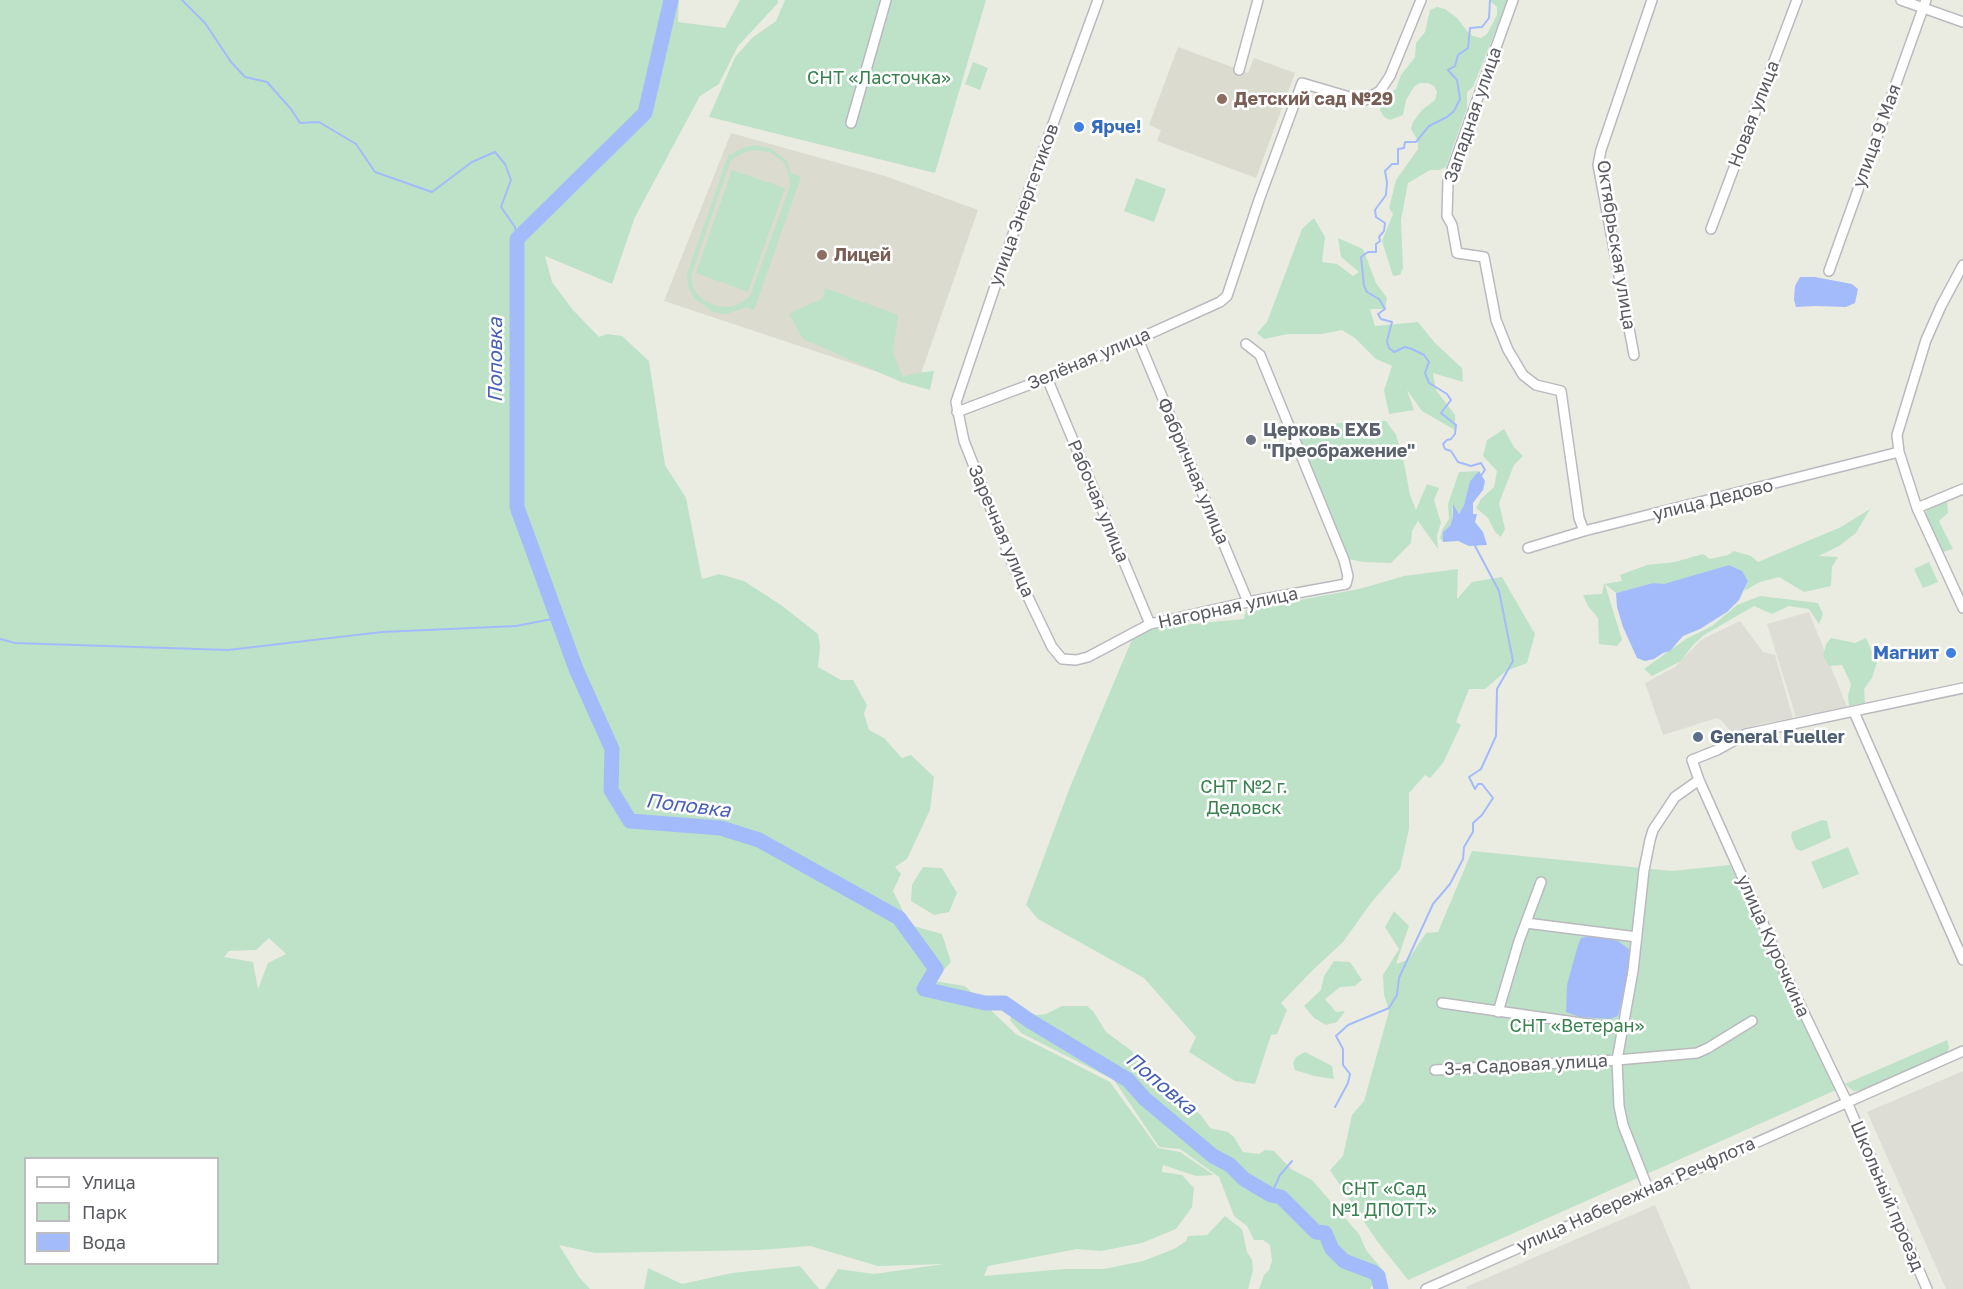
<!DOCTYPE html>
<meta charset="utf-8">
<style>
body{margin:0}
#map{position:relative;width:1963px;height:1289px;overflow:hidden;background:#ebece1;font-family:"Golos Text",sans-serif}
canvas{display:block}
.legend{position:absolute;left:24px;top:1157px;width:195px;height:108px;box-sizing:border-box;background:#fff;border:2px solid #bdbdc0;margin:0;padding:8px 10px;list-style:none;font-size:18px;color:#595b61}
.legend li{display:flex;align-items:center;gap:12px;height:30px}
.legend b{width:30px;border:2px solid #bdbdc0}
</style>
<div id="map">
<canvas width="1963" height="1289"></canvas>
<ul class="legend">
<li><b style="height:8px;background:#fff"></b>Улица</li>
<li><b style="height:16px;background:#bee2c8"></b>Парк</li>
<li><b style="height:16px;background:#a3bbfa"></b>Вода</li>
</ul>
</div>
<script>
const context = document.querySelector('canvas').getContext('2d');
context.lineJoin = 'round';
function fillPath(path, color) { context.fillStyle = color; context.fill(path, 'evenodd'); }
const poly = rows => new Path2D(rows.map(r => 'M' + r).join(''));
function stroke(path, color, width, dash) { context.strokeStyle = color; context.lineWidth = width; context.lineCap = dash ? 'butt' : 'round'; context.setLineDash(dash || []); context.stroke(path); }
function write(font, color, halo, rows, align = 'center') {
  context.font = font + ' "Golos Text",sans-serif'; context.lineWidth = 5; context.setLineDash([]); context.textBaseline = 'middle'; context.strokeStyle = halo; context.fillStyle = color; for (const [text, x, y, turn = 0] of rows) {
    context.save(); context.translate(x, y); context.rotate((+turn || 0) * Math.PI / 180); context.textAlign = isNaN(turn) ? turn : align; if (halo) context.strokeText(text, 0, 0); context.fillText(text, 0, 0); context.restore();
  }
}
const industrial = poly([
 [1809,612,1847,707,1796,717,1767,624],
 [1740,621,1763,652,1775,655,1793,718,1760,724,1732,733,1722,721,1717,718,1663,735,1645,683,1675,667,1701,640],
 [1963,1071,1963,1289,1946,1289,1867,1112],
 [1655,1205,1691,1289,1467,1289,1466,1287]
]);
const education = poly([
 [1178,47,1248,73,1254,58,1295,73,1256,178,1157,141,1161,130,1149,125],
 [731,133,885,176,978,210,917,385,664,301]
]);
const green = poly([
 [0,0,679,0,678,22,725,28,740,0,777,0,779,2,738,46,719,84,700,96,635,217,612,284,545,256,552,282,573,310,599,337,607,334,622,336,649,361,665,465,686,498,702,579,719,574,744,581,781,605,818,634,820,646,818,667,841,680,853,680,867,705,864,714,869,730,884,738,902,758,911,755,934,777,930,810,907,859,895,867,901,874,893,891,910,925,942,934,951,962,934,981,965,986,1016,1034,1110,1082,1158,1148,1180,1152,1214,1175,1196,1176,1163,1165,1162,1172,1182,1175,1194,1188,1192,1207,1176,1229,1142,1243,1101,1251,1077,1249,988,1266,984,1276,1065,1269,1104,1269,1143,1261,1174,1249,1186,1241,1188,1236,1207,1235,1225,1216,1242,1229,1247,1252,1252,1260,1253,1270,1248,1289,825,1289,838,1269,874,1274,944,1264,878,1266,810,1246,761,1250,595,1253,559,1245,579,1277,590,1289,0,1289],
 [269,938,286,954,268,963,258,989,253,962,224,957,229,951,256,950],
 [218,1158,218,1264,26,1264,26,1158],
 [785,0,986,0,935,173,709,117,735,57,752,38,776,21],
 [1489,0,1508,0,1473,87,1467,92,1467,108,1446,167,1439,170,1430,170,1408,183,1401,220,1403,268,1400,275,1393,276,1382,241,1393,214,1389,208,1396,180,1418,149,1418,141,1411,129,1413,122,1422,110,1435,100,1437,92,1434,86,1428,83,1420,83,1414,87,1406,100,1403,115,1390,120,1384,117,1380,110,1380,103,1384,97,1396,89,1401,75,1415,57,1416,43,1425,32,1430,10,1437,7,1445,9,1457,18,1467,31,1473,36,1481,38,1487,34,1497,15,1497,7],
 [973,62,988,68,980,90,965,84],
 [755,145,770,148,787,161,791,173,801,177,754,310,747,307,726,314,713,312,694,298,688,286,687,274,728,156,742,148],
 [754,150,770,152,784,162,788,171,790,186,750,296,741,303,731,307,716,306,705,301,697,294,693,287,691,276,731,160,743,153],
 [732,170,785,188,748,292,696,273],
 [1136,178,1166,189,1154,222,1124,211],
 [1314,218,1325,237,1322,262,1337,264,1353,276,1359,272,1341,257,1338,238,1363,249,1376,283,1387,298,1385,309,1370,309,1375,326,1418,322,1435,343,1462,368,1463,382,1433,373,1436,390,1455,415,1455,430,1422,411,1407,390,1414,410,1389,414,1384,390,1392,366,1376,359,1355,338,1342,330,1322,334,1288,334,1264,339,1257,333,1267,322,1302,229],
 [825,288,898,315,893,353,903,377,916,373,934,371,930,390,901,382,803,339,789,314,823,298],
 [1370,420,1386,421,1396,435,1404,463,1410,495,1416,510,1427,484,1439,488,1434,500,1441,523,1437,535,1438,549,1418,521,1412,531,1411,543,1391,563,1364,562,1343,558,1292,428],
 [1504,429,1514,447,1523,456,1514,465,1499,503,1505,529,1501,537,1495,532,1488,518,1476,508,1481,499,1494,487,1497,471,1483,456,1487,440],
 [1479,471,1470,481,1464,505,1458,515,1452,508,1453,517,1450,526,1443,532,1443,542,1440,538,1442,530,1449,519,1448,504,1459,472],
 [1947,502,1948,513,1939,521,1953,549,1940,553,1925,517,1927,510],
 [1870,509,1856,533,1839,546,1819,556,1838,557,1832,567,1831,586,1804,592,1779,577,1760,582,1744,591,1748,581,1741,571,1729,565,1664,585,1653,583,1616,593,1605,584,1622,640,1617,646,1599,644,1598,618,1588,606,1583,595,1602,594,1604,584,1622,581,1620,575,1647,565,1675,562,1703,554,1710,559,1728,555,1734,551,1751,556,1758,562,1841,527],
 [1929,562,1938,582,1923,588,1914,569],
 [1458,569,1457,599,1472,582,1502,577,1535,634,1527,663,1506,671,1485,689,1469,689,1456,722,1461,725,1443,763,1430,778,1425,775,1409,793,1409,829,1400,869,1371,903,1343,942,1313,970,1281,1003,1287,1010,1277,1034,1271,1035,1255,1084,1235,1081,1189,1052,1196,1037,1144,978,1038,919,1026,905,1070,787,1133,637,1149,628,1244,619,1246,610,1359,589,1404,576],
 [1760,596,1818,603,1823,614,1819,624,1809,609,1789,606,1772,614,1754,606,1704,635,1693,645,1681,661,1652,676,1644,669,1686,639,1712,626,1737,605],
 [1831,638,1855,643,1866,638,1877,662,1872,678,1864,689,1865,703,1849,706,1848,696,1851,684,1842,665,1829,666,1823,656,1826,644],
 [1822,820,1827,821,1831,838,1801,851,1796,849,1791,837,1792,832],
 [1848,847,1859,874,1823,889,1811,862],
 [1472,851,1672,871,1730,865,1836,1090,1408,1280,1377,1241,1330,1170,1343,1156,1352,1115,1364,1101,1389,1011,1384,995,1383,975,1399,949,1385,927,1394,911,1409,926,1396,964,1408,960,1426,933,1438,932],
 [923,867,942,868,957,893,949,912,934,915,911,901,912,885],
 [1334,961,1350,962,1362,980,1355,986,1340,987,1325,999,1336,1012,1345,1011,1337,1022,1326,1025,1314,1018,1304,1006,1321,990,1324,976],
 [1062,1006,1087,1006,1093,1011,1106,1032,1132,1051,1141,1067,1155,1078,1165,1091,1173,1087,1180,1091,1188,1105,1201,1115,1210,1128,1228,1132,1234,1137,1243,1152,1259,1154,1265,1150,1274,1151,1291,1169,1312,1180,1359,1234,1366,1250,1386,1274,1381,1280,1373,1284,1370,1289,1259,1289,1264,1275,1269,1270,1272,1261,1270,1245,1263,1240,1254,1240,1247,1226,1234,1216,1219,1177,1180,1149,1159,1147,1114,1080,1021,1033,1010,1020,1012,1012,1021,1011,1037,1015,1046,1014],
 [1947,1040,1949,1047,1947,1053,1863,1090,1853,1091,1845,1084],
 [1305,1052,1332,1066,1334,1079,1314,1076,1295,1070,1293,1063,1296,1057],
 [800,1266,819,1289,644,1289,648,1268,682,1284,732,1273]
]);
const water = poly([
 [1800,277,1815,277,1852,284,1858,289,1855,303,1846,307,1815,306,1796,307,1794,300,1795,286],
 [1479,471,1485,481,1483,490,1473,503,1473,514,1477,514,1475,522,1483,532,1487,545,1469,546,1458,541,1443,542,1443,532,1450,526,1453,517,1453,504,1459,514,1464,505,1470,481],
 [1729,565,1742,571,1748,581,1739,600,1727,612,1700,629,1683,636,1670,651,1663,653,1654,659,1645,661,1637,658,1623,627,1617,607,1616,593,1653,583,1664,584],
 [1589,936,1618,941,1630,950,1627,976,1620,1008,1618,1016,1610,1019,1580,1017,1566,1012,1567,985,1578,945,1581,938]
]);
const stream = poly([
 [182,0,205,23,231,62,245,77,267,82,291,109,300,123,319,122,356,144,375,172,432,192,472,162,495,152,505,164,511,180,501,207,515,227,517,239],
 [1480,477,1485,470,1481,463,1471,466,1458,462,1451,451,1445,449,1443,444,1447,440,1451,439,1455,434,1456,425,1441,413,1451,400,1447,394,1429,383,1425,373,1429,362,1424,355,1412,349,1405,347,1394,352,1389,348,1387,341,1392,322,1381,319,1378,314,1385,309,1379,299,1367,292,1364,286,1361,257,1368,252,1376,252,1376,244,1380,241,1379,237,1384,231,1385,223,1376,217,1375,210,1386,195,1387,182,1385,171,1392,164,1398,164,1398,149,1404,148,1405,142,1416,142,1429,126,1447,117,1454,111,1460,99,1457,80,1448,70,1455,66,1458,55,1468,48,1470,28,1482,27,1489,18,1490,0],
 [0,639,15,643,228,650,382,632,516,626,557,618],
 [1335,1107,1348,1083,1350,1074,1343,1065,1343,1049,1336,1036,1348,1025,1389,1008,1397,995,1399,978,1433,904,1450,884,1463,859,1464,847,1473,832,1473,823,1482,815,1493,798,1482,784,1478,784,1475,789,1469,777,1481,769,1496,736,1497,689,1513,661,1499,591,1474,544],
 [1271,1195,1280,1175,1292,1161]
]);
const river = poly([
 [671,0,645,113,517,239,517,507,576,669,612,749,611,790,630,821,721,828,759,840,899,918,936,969,924,989,985,1003,1004,1003,1030,1021,1128,1080,1145,1099,1213,1156,1230,1165,1244,1179,1271,1195,1281,1197,1316,1232,1325,1233,1332,1249,1344,1261,1373,1272,1378,1276,1381,1289]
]);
const minor = poly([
 [1098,0,1008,248,956,402,964,441,1015,570,1052,647,1062,659,1076,660,1088,657,1150,624,1248,602,1346,584,1348,576,1344,560,1260,355,1246,344],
 [1513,0,1448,181,1447,216,1452,225,1457,253,1484,257,1496,320,1508,350,1523,375,1536,385,1561,391,1579,518,1584,531],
 [1901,0,1963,22],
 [1239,70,1258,0],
 [851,123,886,0],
 [1711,229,1797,0],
 [1963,265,1941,306,1926,340,1897,435,1899,452,1917,508,1963,608],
 [1829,271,1926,0],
 [1138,339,1248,602],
 [1634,355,1598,165,1601,150,1652,0],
 [1047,378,1150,624],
 [957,412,1047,378,1138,339,1220,302,1227,296,1259,200,1302,83,1363,101,1380,91,1390,76,1421,0],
 [1917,508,1963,489],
 [1528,548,1584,531,1899,452],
 [1854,712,1963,960],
 [1526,923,1637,937],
 [1442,1003,1623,1029],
 [1498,1012,1519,941,1541,882],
 [1435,1070,1617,1060,1697,1053,1708,1048,1752,1021],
 [1648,1189,1623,1125,1619,1106,1617,1060,1633,971,1644,870,1650,840,1653,830,1675,797,1699,780],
 [1426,1289,1963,1051],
 [1927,1289,1847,1102,1792,988,1699,780,1692,760,1717,750,1746,734,1963,688]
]);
const markers = [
 [1222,99,6,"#8d6e63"],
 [1079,127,6,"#3f7fe0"],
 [822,255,6,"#8d6e63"],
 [1251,440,6,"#6b7280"],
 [1951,653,6,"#3f7fe0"],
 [1698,737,6,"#5c6f8a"]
];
const parkNames = [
 ["СНТ «Ласточка»",879,78],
 ["СНТ №2 г.",1244,787],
 ["Дедовск",1244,808],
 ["СНТ «Ветеран»",1577,1026],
 ["СНТ «Сад",1384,1189],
 ["№1 ДПОТТ»",1384,1210]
];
const educationNames = [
 ["Детский сад №29",1234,99],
 ["Лицей",834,255]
];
const streetNames = [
 ["Новая улица",1754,114,-69],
 ["Западная улица",1473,115,-71],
 ["улица 9 Мая",1877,136,-70],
 ["улица Энергетиков",1024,205,-70],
 ["Октябрьская улица",1616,245,81],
 ["Зелёная улица",1089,359,-23],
 ["Фабричная улица",1193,471,67],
 ["улица Дедово",1713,500,-14],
 ["Рабочая улица",1098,501,67],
 ["Заречная улица",1001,531,67],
 ["Нагорная улица",1228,608,-12],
 ["улица Курочкина",1773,946,66],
 ["3-я Садовая улица",1526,1065,-3],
 ["улица Набережная Речфлота",1636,1195,-24],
 ["Школьный проезд",1887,1196,67]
];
const shopNames = [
 ["Ярче!",1091,127],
 ["Магнит",1939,653,"right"]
];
const worshipNames = [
 ["Церковь ЕХБ",1263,430],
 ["\"Преображение\"",1263,451]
];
const serviceNames = [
 ["General Fueller",1710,737]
];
const waterNames = [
 ["Поповка",496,360,-90],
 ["Поповка",688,806,7],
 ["Поповка",1161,1084,40]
];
fillPath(industrial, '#ddddd5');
fillPath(education, '#dbdbcf');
fillPath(green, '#bee2c8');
fillPath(water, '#a3bbfa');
stroke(stream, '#a3bbfa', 2);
stroke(river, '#a3bbfa', 15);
stroke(minor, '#b9b9bf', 12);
stroke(minor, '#fff', 9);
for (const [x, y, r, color] of markers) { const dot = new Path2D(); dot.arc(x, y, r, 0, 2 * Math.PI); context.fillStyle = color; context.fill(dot); stroke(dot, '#fff', 2); }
write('18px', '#398150', '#fff', parkNames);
write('bold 18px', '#785e54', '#fff', educationNames, 'left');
write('18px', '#595b61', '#fff', streetNames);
write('bold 18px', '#366cbe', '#fff', shopNames, 'left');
write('bold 18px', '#5b616d', '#fff', worshipNames, 'left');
write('bold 18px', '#4e5e75', '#fff', serviceNames, 'left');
write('italic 20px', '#475fbb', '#fff', waterNames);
</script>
